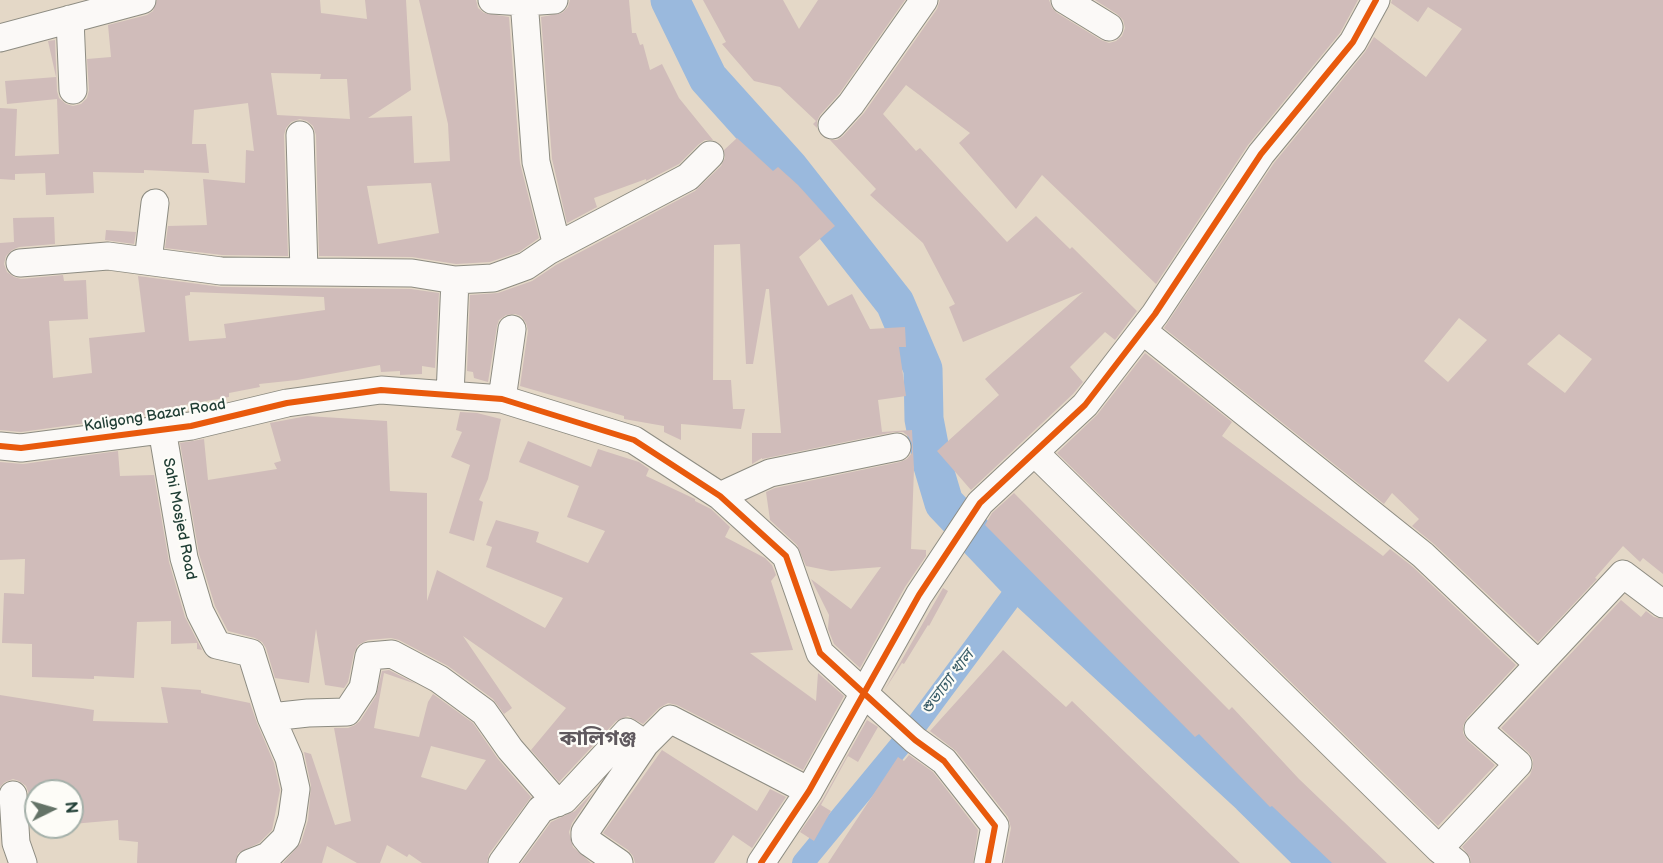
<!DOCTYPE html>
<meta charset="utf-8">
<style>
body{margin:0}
#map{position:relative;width:1663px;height:863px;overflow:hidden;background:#e4d8c7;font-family:"Balsamiq Sans",sans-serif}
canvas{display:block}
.north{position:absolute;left:24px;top:779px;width:60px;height:60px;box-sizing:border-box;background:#fdfcf7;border:2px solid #a4b0a9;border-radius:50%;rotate:85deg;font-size:16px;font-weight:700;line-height:24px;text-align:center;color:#1f3d34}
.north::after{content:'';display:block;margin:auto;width:21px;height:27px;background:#647367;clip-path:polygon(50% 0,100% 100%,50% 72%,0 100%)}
</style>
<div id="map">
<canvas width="1663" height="863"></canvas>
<div class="north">N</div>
</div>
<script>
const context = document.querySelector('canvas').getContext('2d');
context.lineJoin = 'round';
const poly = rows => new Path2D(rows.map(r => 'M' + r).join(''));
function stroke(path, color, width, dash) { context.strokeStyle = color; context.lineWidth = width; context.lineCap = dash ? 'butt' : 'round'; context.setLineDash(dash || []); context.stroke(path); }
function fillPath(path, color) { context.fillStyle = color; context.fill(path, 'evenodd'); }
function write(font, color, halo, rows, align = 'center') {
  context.font = font + ' "Balsamiq Sans","Noto Sans Bengali",sans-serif'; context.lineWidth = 4.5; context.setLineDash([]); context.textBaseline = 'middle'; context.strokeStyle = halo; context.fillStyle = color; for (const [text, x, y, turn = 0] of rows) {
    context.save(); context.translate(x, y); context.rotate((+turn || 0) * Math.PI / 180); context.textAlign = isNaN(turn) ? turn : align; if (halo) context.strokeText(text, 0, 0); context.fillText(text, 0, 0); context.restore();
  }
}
const canal = poly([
 [803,863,912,731,1021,584]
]);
const river = poly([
 [670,0,708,78,789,168,895,303,923,369,924,419,933,466,944,503,1021,584,1250,795,1319,863]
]);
const building = poly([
 [157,0,320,0,321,13,367,19,365,0,406,0,411,90,368,118,412,116,414,163,450,161,448,124,419,0,476,0,478,8,484,13,509,17,520,163,539,238,519,252,490,262,456,264,412,257,319,256,316,135,313,126,307,121,300,119,291,122,286,128,284,135,288,256,222,255,165,248,168,226,207,225,203,179,245,183,246,150,254,151,248,103,194,110,192,144,206,144,209,173,144,170,144,173,93,172,94,193,46,195,45,173,15,174,15,180,0,179,0,108,17,109,15,156,59,154,57,99,7,104,5,81,56,77,48,41,55,40,57,91,59,98,66,104,73,106,81,104,87,98,89,90,87,59,111,57,108,25,147,15,153,11],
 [271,73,321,74,320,79,347,79,350,119,277,115],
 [431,183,439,233,378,244,367,186],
 [570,0,629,0,632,33,636,33,640,45,643,44,650,70,662,64,679,98,713,140,705,140,699,144,679,164,646,181,646,179,594,198,597,207,567,223,552,159,541,17,562,13,568,7],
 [703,0,783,0,799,29,818,0,905,0,839,94,820,115,817,121,817,128,813,124,816,121,780,87,754,81,722,44,726,42],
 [940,0,1049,0,1052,8,1057,13,1101,40,1109,43,1116,41,1122,36,1125,28,1123,20,1117,14,1095,0,1358,0,1340,33,1248,145,1156,284,1042,175,1016,209,959,143,970,133,906,85,883,114,916,151,920,148,1007,242,1036,216,1070,249,1072,247,1137,311,1115,340,1105,332,1070,367,1083,382,1073,394,971,490,937,451,999,395,985,379,1083,292,963,342,949,307,955,304,923,243,870,195,876,189,830,140,837,140,843,136,864,113,937,9],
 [1392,0,1663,0,1663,574,1643,558,1640,562,1623,546,1595,578,1597,579,1538,642,1434,544,1412,526,1419,519,1392,493,1384,504,1164,328,1274,163,1365,52,1374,37,1426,77,1462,29,1428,7,1418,22,1391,3],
 [1459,318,1487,340,1448,382,1424,361],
 [1559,334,1592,359,1565,393,1527,364],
 [737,138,773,171,778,167,798,185,835,226,799,257,828,306,852,294,870,329,905,327,906,347,899,347,906,396,878,400,882,432,912,430,914,469,911,549,926,550,926,556,905,587,860,668,834,644,828,629,829,615,811,579,851,609,881,567,831,571,806,566,797,545,770,520,766,492,775,488,900,462,907,459,912,453,912,443,908,436,903,432,894,432,762,459,762,458,752,464,752,433,781,433,769,289,766,289,753,364,746,364,740,244,714,245,713,380,731,380,733,409,745,409,741,429,681,424,681,440,664,432,664,426,624,419,624,416,520,386,528,331,526,323,521,316,515,314,506,315,499,320,497,326,488,382,474,378,473,372,467,371,470,295,498,293,532,281,556,265,695,191,721,166,725,158,724,150],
 [54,217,55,244,19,247,12,250,6,256,4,264,7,272,14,277,21,279,63,275,64,281,86,280,88,319,49,321,53,378,92,373,89,338,145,332,138,276,221,287,411,289,439,293,435,368,422,366,422,374,400,375,400,371,381,372,380,365,297,380,259,384,260,387,229,393,229,397,144,412,145,415,21,432,0,430,0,243,14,242,13,218],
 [190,292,324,297,325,310,224,324,226,338,189,341,185,296,190,295],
 [106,230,136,232,134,244,105,240],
 [1145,353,1232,422,1222,436,1383,556,1390,549,1413,567,1516,665,1467,718,1463,726,1463,733,1467,740,1495,765,1438,826,1057,453,1097,415],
 [460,412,477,413,501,419,488,479,479,500,483,502,474,541,449,533,470,465,451,457,462,432,456,430],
 [307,416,387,421,390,491,427,493,427,601,437,570,545,628,563,598,486,567,492,547,486,545,496,520,539,532,536,542,588,563,605,531,567,517,579,486,519,462,528,441,591,467,598,449,639,462,649,469,646,476,695,499,695,501,711,509,730,527,725,537,765,558,772,565,776,575,771,581,793,650,750,653,816,701,818,673,844,696,803,770,677,705,668,703,659,708,643,724,628,716,616,721,559,782,531,750,566,708,463,636,512,708,504,714,493,699,448,666,399,640,391,638,368,640,358,645,354,653,348,682,344,688,325,685,316,629,309,683,275,678,266,648,262,642,255,638,228,631,215,606,199,554,180,443,204,439,208,480,277,469,274,463,281,461,270,423],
 [118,451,120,476,154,475,169,562,185,617,202,650,197,649,197,643,171,644,171,621,137,622,134,678,94,676,94,679,32,677,32,644,2,643,4,593,24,594,25,559,0,560,0,462,23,464],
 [1014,493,1229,710,1232,707,1299,779,1387,863,1332,863,1272,806,1270,807,1199,734,1195,737,985,525,992,513],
 [943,588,948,591,929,626,928,625,904,664,902,663,884,691],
 [1621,600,1641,617,1646,611,1654,617,1663,619,1663,863,1471,863,1470,857,1462,847,1530,775,1533,767,1533,760,1529,753,1501,728],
 [1003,650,1066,707,1072,701,1240,863,1004,863,1011,828,1008,817,956,751,930,731],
 [389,670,416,684,384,673,374,728,419,737,428,702,433,694,473,723,498,759,531,797,489,854,487,863,422,863,409,854,407,857,387,845,380,863,357,863,327,846,322,863,283,863,301,843,308,820,311,786,304,752,311,754,335,825,351,821,334,728,348,728,355,725,360,721,376,696,382,671],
 [431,746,486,760,466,790,421,777],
 [161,687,201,690,201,693,250,703,257,723,274,763,280,790,272,830,259,843,238,853,235,863,137,863,138,842,119,840,118,820,72,824,72,791,30,791,33,825,31,825,29,794,26,786,19,781,13,779,5,782,0,787,0,695,94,710,93,721,168,723],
 [867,720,878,727,858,762,848,756,821,805,831,811,814,841,800,832,823,799],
 [662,750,757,811,770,789,786,797,752,848,733,835,714,863,635,863,633,856,628,850,603,833],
 [909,755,933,772,978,830,973,863,828,863,898,757,904,761],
 [594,791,572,823,569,832,573,847,591,863,521,863,551,822,575,811]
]);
const minor = poly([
 [492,0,524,2,554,0],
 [524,0,536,162,557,246],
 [1065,0,1109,27],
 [70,19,73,90],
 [0,38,142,0],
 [832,125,851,104,924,0],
 [300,135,304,272],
 [148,261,155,203],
 [20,263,108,256,221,271,412,273,455,280,493,278,526,266,548,251,688,177,710,155],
 [1143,331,1423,555,1538,664],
 [450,395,455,280],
 [502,399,512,329],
 [162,429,184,558,200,612,217,645,251,653,271,717],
 [0,446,21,448,191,426,287,403,381,390,502,399,634,440,720,496,786,556,820,653,915,740,944,761,995,826,988,863],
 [1035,453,1439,849,1456,863],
 [720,496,770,473,897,447],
 [13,795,16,843,23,863],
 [1439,849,1518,764,1478,729,1623,574,1663,604],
 [250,863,268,856,286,838,292,818,296,789,289,758,271,717,308,713,347,712,363,688,369,656,392,654,439,679,484,712,510,749,557,803],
 [502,863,541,809,564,800,627,732,645,744],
 [619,863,590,843,585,837,585,832,645,744,670,719,809,791],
 [761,863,809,791,919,595,980,503,1085,405,1155,314,1261,154,1353,42,1376,0]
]);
const cycleway = poly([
 [0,446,21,448,191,426,287,403,381,390,502,399,634,440,720,496,786,556,820,653,915,740,944,761,995,826,988,863],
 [761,863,809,791,919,595,980,503,1085,405,1155,314,1261,154,1353,42,1376,0]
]);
const streetNames = [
 ["Kaligong Bazar Road",155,416,-9],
 ["Sahi Mosjed Road",179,519,79]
];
const waterNames = [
 ["শুভাঢ্যা খাল",948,683,-53]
];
const districtNames = [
 ["কালিগঞ্জ",598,740]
];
stroke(canal, '#9ab9dd', 22);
stroke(river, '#9ab9dd', 39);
fillPath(building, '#d0bcba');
stroke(minor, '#8d8c82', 29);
stroke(minor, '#fbf9f7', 27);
stroke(cycleway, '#e8590c', 6);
write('15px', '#1f3d34', '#fdfcf7', streetNames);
write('italic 16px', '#3b5e69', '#fdfcf7', waterNames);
write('bold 21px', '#5f595e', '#fdfcf7', districtNames);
</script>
